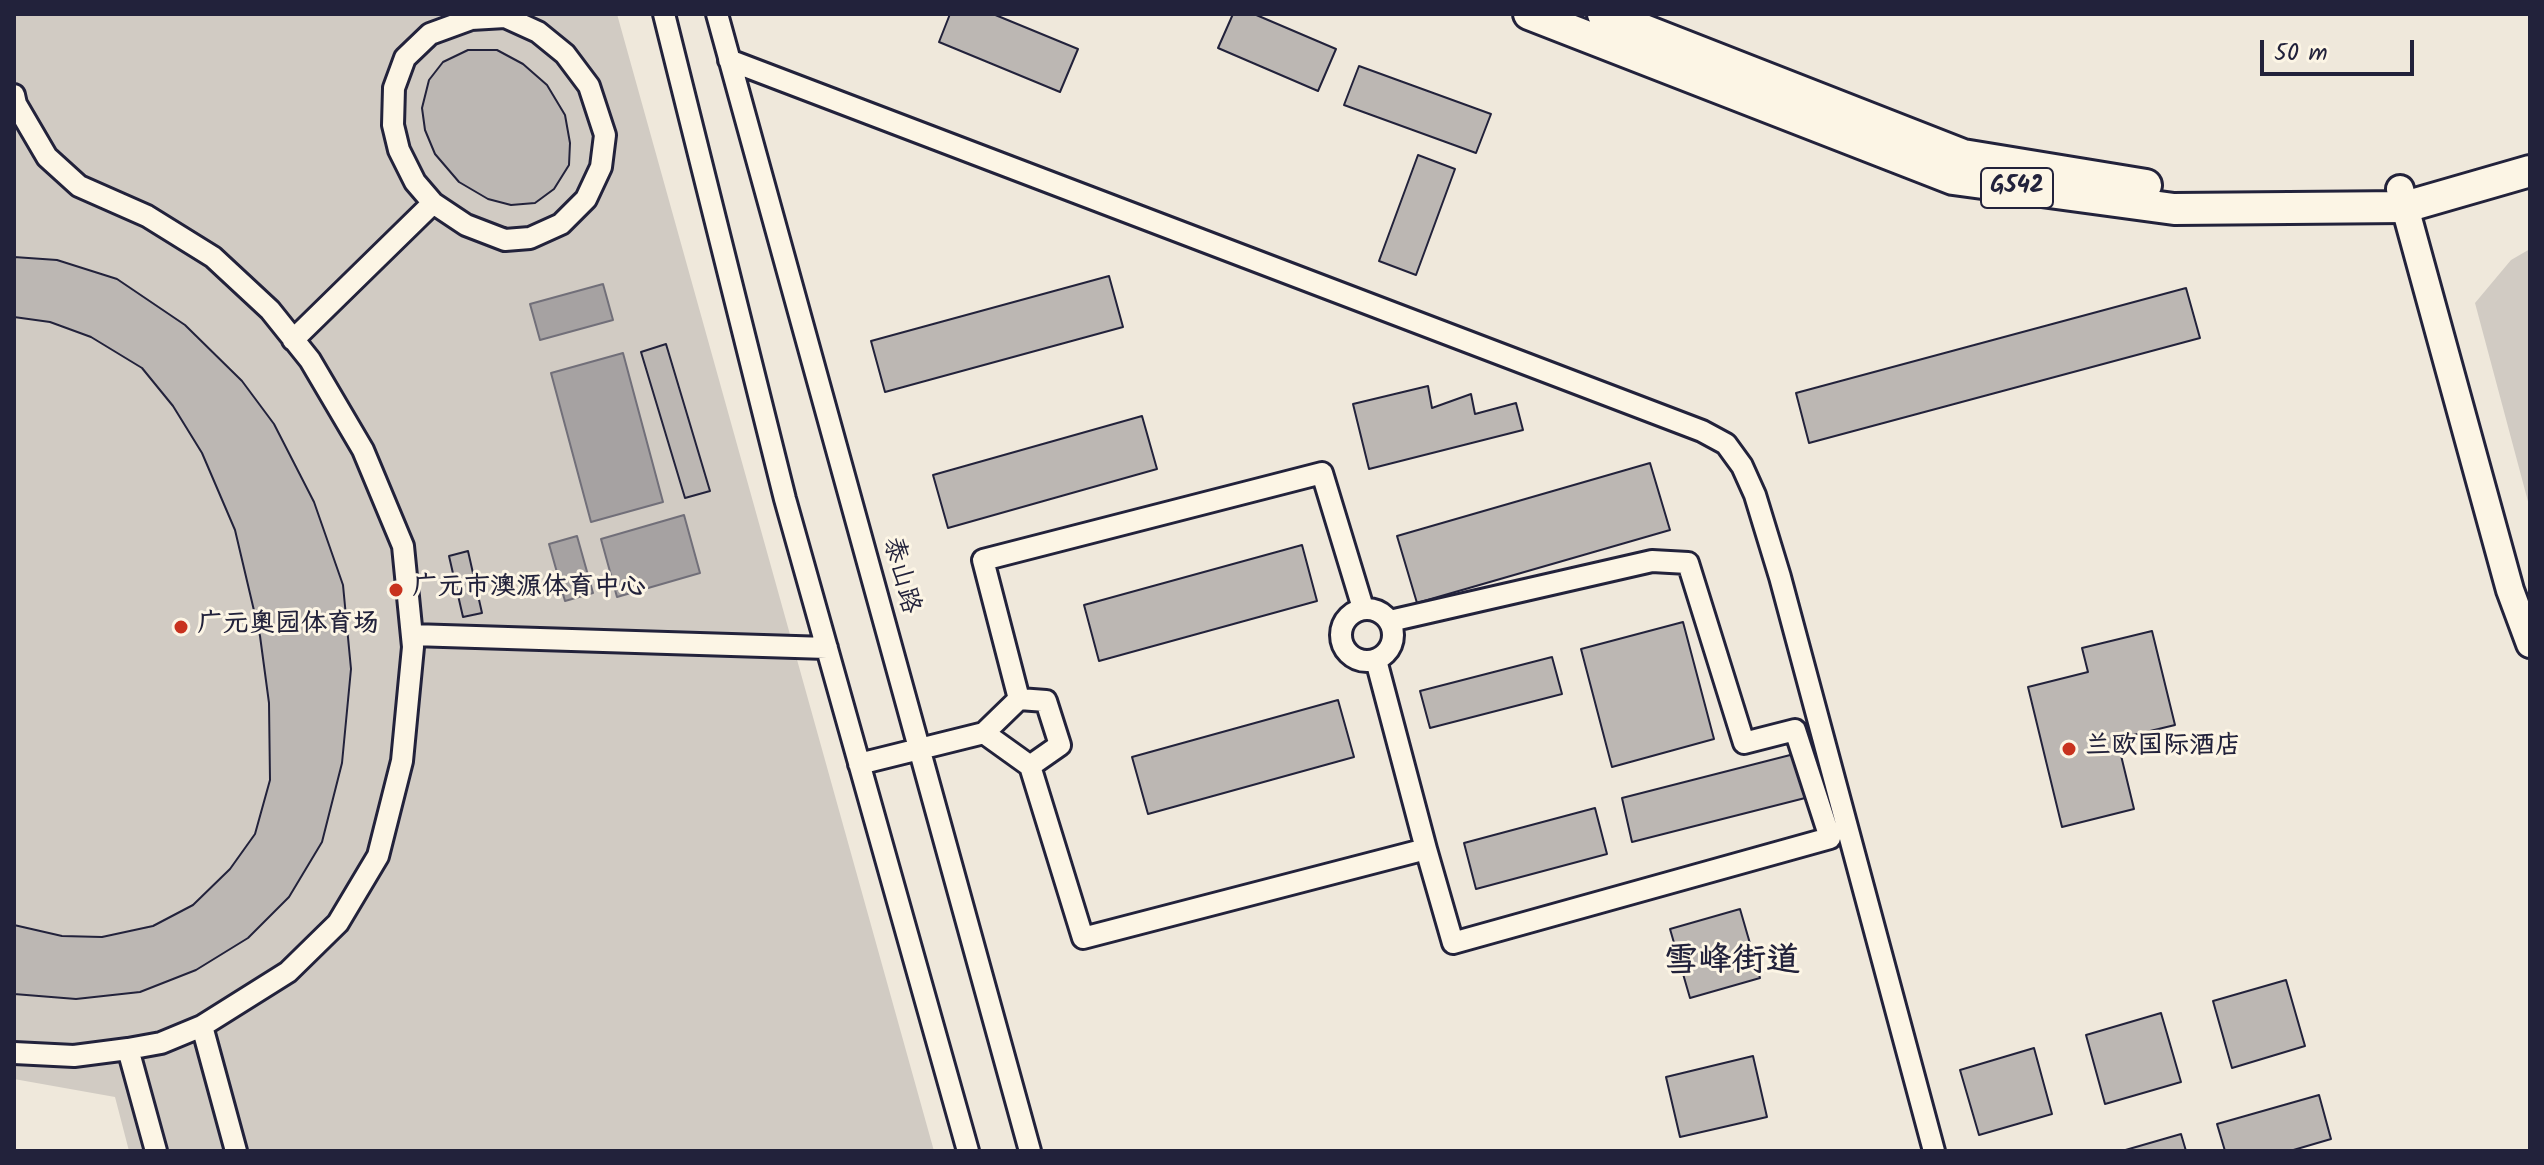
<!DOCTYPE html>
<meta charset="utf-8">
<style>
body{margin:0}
#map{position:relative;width:2544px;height:1165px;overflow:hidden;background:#efe8db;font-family:Kalam,sans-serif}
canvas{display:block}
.frame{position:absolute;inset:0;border:16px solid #22223b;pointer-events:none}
.scale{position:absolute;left:2260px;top:40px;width:154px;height:36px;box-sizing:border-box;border:4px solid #22223b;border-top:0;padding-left:10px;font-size:24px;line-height:28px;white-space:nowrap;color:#22223b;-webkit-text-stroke:6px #fcf5e5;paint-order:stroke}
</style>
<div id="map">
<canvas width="2544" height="1165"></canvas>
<div class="frame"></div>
<div class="scale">50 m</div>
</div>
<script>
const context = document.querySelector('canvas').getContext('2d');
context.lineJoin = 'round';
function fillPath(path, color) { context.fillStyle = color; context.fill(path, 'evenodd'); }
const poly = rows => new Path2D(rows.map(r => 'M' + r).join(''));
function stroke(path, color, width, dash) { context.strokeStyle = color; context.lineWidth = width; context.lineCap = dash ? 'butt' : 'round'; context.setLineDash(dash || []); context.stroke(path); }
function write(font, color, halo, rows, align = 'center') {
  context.font = font + ' Kalam,"LXGW WenKai TC",sans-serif'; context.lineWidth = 6; context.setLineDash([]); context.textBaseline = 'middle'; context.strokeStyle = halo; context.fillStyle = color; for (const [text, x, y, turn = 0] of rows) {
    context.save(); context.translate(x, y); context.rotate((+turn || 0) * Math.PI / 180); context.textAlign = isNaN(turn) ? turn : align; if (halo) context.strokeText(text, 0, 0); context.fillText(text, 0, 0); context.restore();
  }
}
const green = poly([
 [14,14,617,14,934,1151,129,1151,115,1097,14,1079],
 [2530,249,2530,509,2475,303,2511,260]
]);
const water = poly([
 [603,284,613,320,540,340,530,304,603,284],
 [623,353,663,502,591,522,551,373,623,353],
 [684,515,700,573,617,597,601,539,684,515],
 [577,536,593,593,565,601,549,544,577,536]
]);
const building = poly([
 [950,14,993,14,1078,49,1060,92,939,42,950,14],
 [1233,14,1254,14,1336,49,1318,91,1218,48,1233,14],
 [468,50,497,50,523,64,547,85,565,115,570,143,569,165,554,189,535,203,511,205,488,199,459,182,435,154,425,130,422,108,429,80,443,62,468,50],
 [1359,66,1491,114,1476,153,1344,105,1359,66],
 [1418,155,1455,169,1416,275,1379,261,1418,155],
 [14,257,57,260,117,279,185,325,242,381,274,424,314,502,343,585,351,669,342,763,322,842,289,897,248,938,196,970,140,992,76,999,14,994,14,925,62,936,102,937,153,926,193,905,230,869,255,834,270,780,269,703,260,636,235,530,202,453,173,406,142,368,91,337,50,322,14,317,14,257],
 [1109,276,1123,327,885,392,871,341,1109,276],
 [2186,288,2200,338,1809,443,1796,393,2186,288],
 [666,344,710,491,685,498,641,352,666,344],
 [1428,386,1432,408,1471,394,1475,414,1516,403,1523,430,1369,469,1353,404,1428,386],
 [1142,416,1157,469,948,528,933,475,1142,416],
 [1650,463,1670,530,1417,603,1397,536,1650,463],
 [1302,545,1317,601,1099,661,1084,605,1302,545],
 [468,551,482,613,463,617,449,556,468,551],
 [1683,622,1714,739,1612,767,1581,649,1683,622],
 [2152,631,2175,725,2117,739,2134,809,2062,827,2028,687,2088,672,2082,648,2152,631],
 [1552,657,1562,694,1430,728,1420,691,1552,657],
 [1338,700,1354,757,1148,814,1132,757,1338,700],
 [1802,752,1813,796,1632,842,1622,798,1802,752],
 [1595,808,1607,854,1476,889,1464,843,1595,808],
 [1740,909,1760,978,1690,998,1670,929,1740,909],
 [2286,980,2305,1046,2232,1068,2213,1001,2286,980],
 [2161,1013,2181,1082,2105,1104,2086,1035,2161,1013],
 [2034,1048,2052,1114,1979,1135,1960,1070,2034,1048],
 [1753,1056,1767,1117,1680,1137,1666,1077,1753,1056],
 [2319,1095,2331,1139,2290,1151,2225,1151,2217,1124,2319,1095],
 [2181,1134,2186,1151,2122,1151,2181,1134]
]);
const minor = poly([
 [664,14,785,499,968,1151],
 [717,14,1030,1151],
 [505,17,538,32,565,54,589,86,605,135,601,167,586,199,561,224,530,238,505,240,466,225,433,203,415,182,399,150,393,125,394,88,405,58,430,34,471,19,505,17],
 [729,60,1702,431,1726,444,1742,466,1755,495,1780,577,1934,1151],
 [14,95,16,104,47,157,79,186,147,216,213,257,270,310,310,360,363,450,403,546,413,647,402,761,378,856,338,923,288,972,202,1026,161,1043,128,1049,74,1056,14,1053],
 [293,340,433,203],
 [1363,608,1322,473,983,560,1019,699,1046,701,1060,745,1030,766,1083,938,1426,849,1376,660],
 '1341 635a26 26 0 1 1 52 0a26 26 0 1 1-52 0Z',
 [1390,621,1652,561,1688,563,1744,743,1795,730,1830,838,1453,943,1426,849],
 [412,635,827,648],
 [1019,699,984,733,1030,766],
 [859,764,984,733],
 [202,1026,236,1151],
 [128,1049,156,1151]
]);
const major = poly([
 [2400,189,2510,590,2530,644]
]);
const highway = poly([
 [1529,14,1953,179,2174,209,2405,207,2530,171],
 [1603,14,1963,155,2146,185]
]);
const markers = [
 [396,590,8,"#c8321e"],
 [181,627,8,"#c8321e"],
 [2069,749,8,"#c8321e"]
];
const shields = [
 [2017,188,72]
];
const shieldNames = [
 ["G542",2017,188]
];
const streetNames = [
 ["泰山路",899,576,75]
];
const poiNames = [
 ["广元市澳源体育中心",412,590],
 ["广元奥园体育场",197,627],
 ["兰欧国际酒店",2085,749]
];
const districtNames = [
 ["雪峰街道",1732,964]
];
fillPath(green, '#d1cbc3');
fillPath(water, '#a6a2a2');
stroke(water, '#716f79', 2);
fillPath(building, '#bcb7b3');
stroke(building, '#22223b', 2);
stroke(minor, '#22223b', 26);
stroke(major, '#22223b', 32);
stroke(highway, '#22223b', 36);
stroke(minor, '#fcf5e5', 20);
stroke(major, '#fcf5e5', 26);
stroke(highway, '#fcf5e5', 30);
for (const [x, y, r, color] of markers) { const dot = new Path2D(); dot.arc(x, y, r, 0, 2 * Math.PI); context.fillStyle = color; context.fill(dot); stroke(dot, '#fcf5e5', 3); }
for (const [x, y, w] of shields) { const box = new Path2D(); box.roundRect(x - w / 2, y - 20, w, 40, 6); context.fillStyle = '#fcf5e5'; context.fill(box); stroke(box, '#22223b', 2); }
write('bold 24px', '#22223b', null, shieldNames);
write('26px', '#22223b', '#fcf5e5', streetNames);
write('bold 26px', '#22223b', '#fcf5e5', poiNames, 'left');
write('bold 34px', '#22223b', '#fcf5e5', districtNames);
</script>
